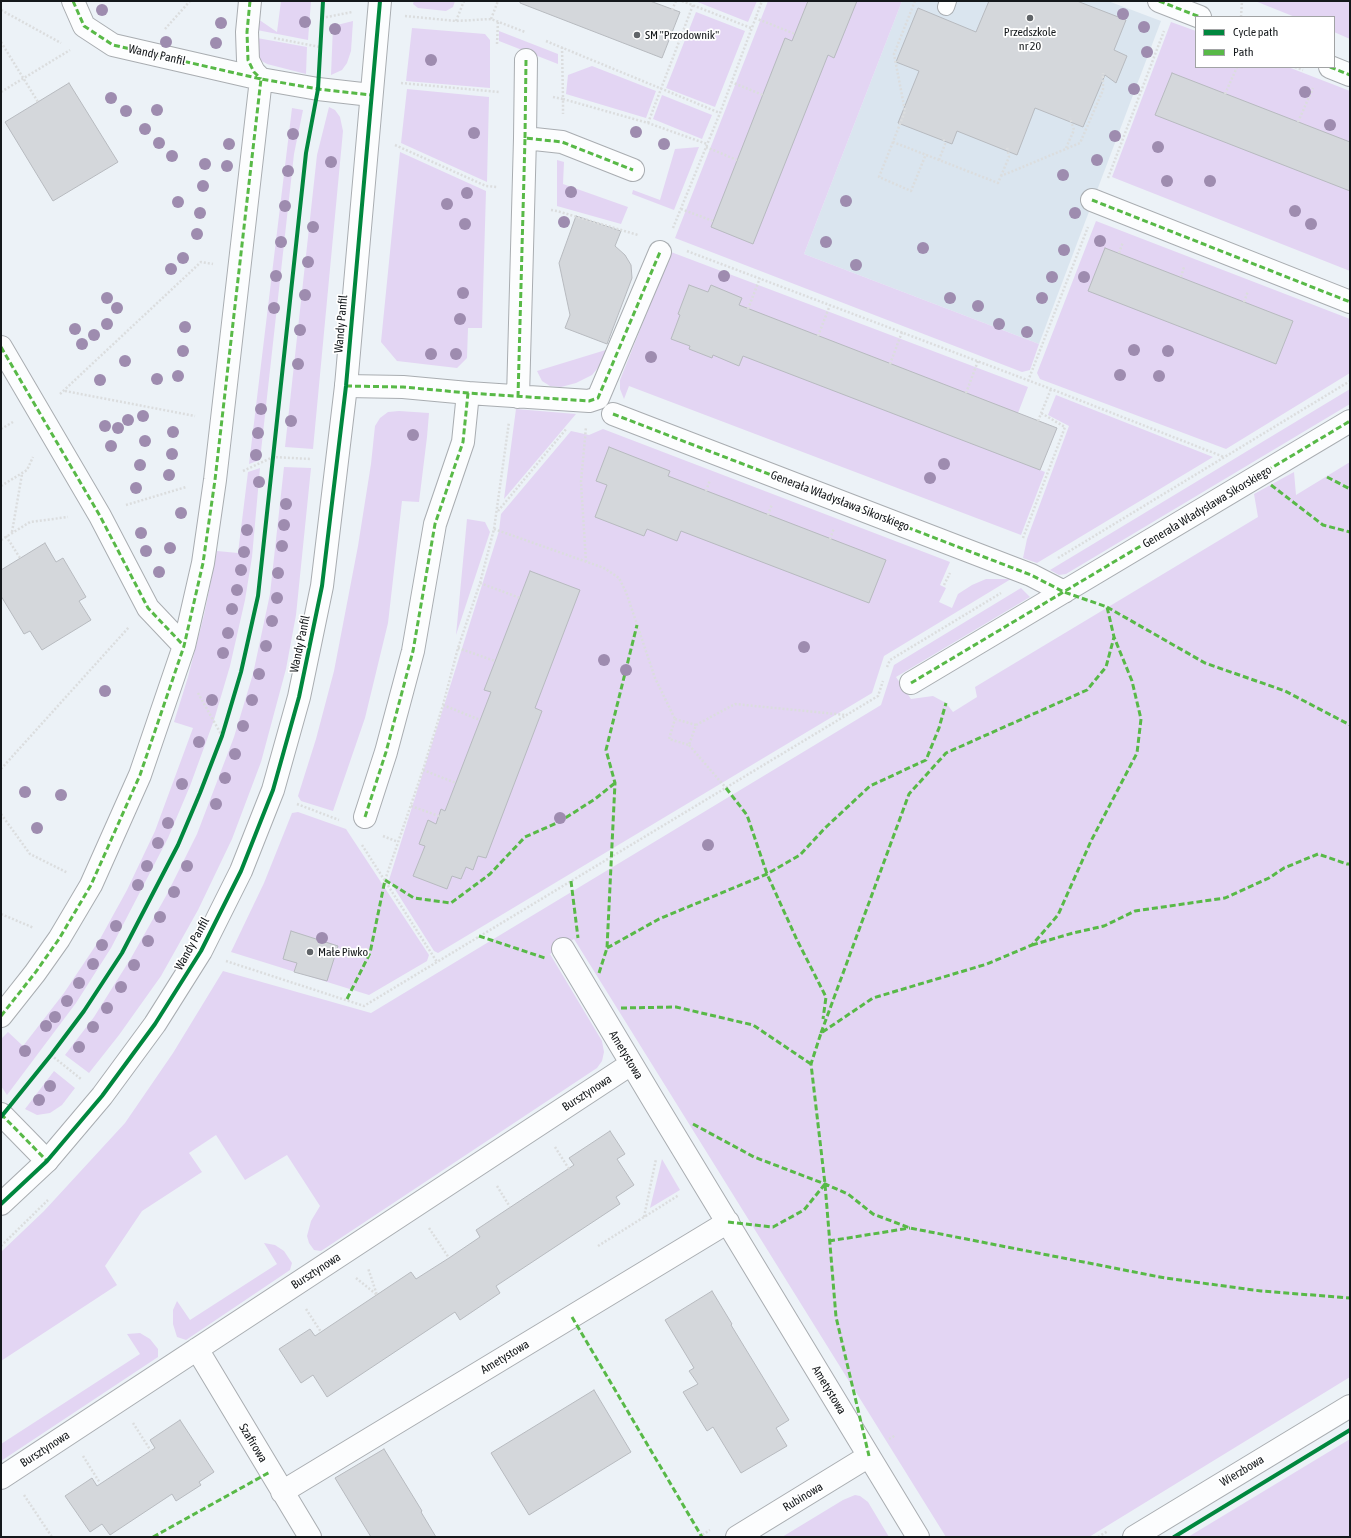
<!DOCTYPE html>
<meta charset="utf-8">
<style>
body{margin:0}
#map{position:relative;width:1351px;height:1538px;overflow:hidden;background:#ecf2f7;font-family:"Asap Condensed",sans-serif}
canvas{display:block}
.frame{position:absolute;inset:0;border:2px solid #14181b;pointer-events:none}
.legend{position:absolute;left:1195px;top:16px;width:140px;height:52px;box-sizing:border-box;background:#fff;border:1px solid #a1a3a4;margin:0;padding:5px 7px;list-style:none;font-size:12px;color:#14181b}
.legend li{display:flex;align-items:center;gap:8px;height:20px}
.legend b{width:20px;border:1px solid #a1a3a4}
</style>
<div id="map">
<canvas width="1351" height="1538"></canvas>
<div class="frame"></div>
<ul class="legend">
<li><b style="height:5px;background:#00873e"></b>Cycle path</li>
<li><b style="height:5px;background:#58b947"></b>Path</li>
</ul>
</div>
<script>
const context = document.querySelector('canvas').getContext('2d');
context.lineJoin = 'round';
function fillPath(path, color) { context.fillStyle = color; context.fill(path, 'evenodd'); }
const poly = rows => new Path2D(rows.map(r => 'M' + r).join(''));
function stroke(path, color, width, dash) { context.strokeStyle = color; context.lineWidth = width; context.lineCap = dash ? 'butt' : 'round'; context.setLineDash(dash || []); context.stroke(path); }
function write(font, color, halo, rows, align = 'center') {
  context.font = font + ' "Asap Condensed",sans-serif'; context.lineWidth = 3.5; context.setLineDash([]); context.textBaseline = 'middle'; context.strokeStyle = halo; context.fillStyle = color; for (const [text, x, y, turn = 0] of rows) {
    context.save(); context.translate(x, y); context.rotate((+turn || 0) * Math.PI / 180); context.textAlign = isNaN(turn) ? turn : align; if (halo) context.strokeText(text, 0, 0); context.fillText(text, 0, 0); context.restore();
  }
}
const built = poly([
 [902,1,1108,1,1161,21,1039,344,804,254]
]);
const green = poly([
 [281,1,311,1,308,40,257,30,258,19,277,32],
 [414,1,455,1,453,7,446,11,418,8,413,4],
 [695,1,757,1,748,22],
 [768,1,902,1,804,254,1039,344,1030,370,1022,372,675,238],
 [1255,1,1350,1,1350,39,1334,32,1334,17,1295,17],
 [696,12,745,31,715,107,666,88],
 [353,21,351,51,347,63,342,70,331,75,333,26],
 [1171,22,1196,31,1196,67,1288,67,1350,91,1350,271,1112,177],
 [412,28,485,34,490,40,490,88,406,81],
 [499,31,558,54,558,64,499,41],
 [257,38,307,47,306,74,267,64,260,60,256,57],
 [592,66,656,91,646,118,566,94,568,75],
 [407,89,489,97,487,182,401,143],
 [662,95,712,115,702,139,653,119],
 [329,107,335,110,340,117,343,131,313,449,285,447,317,155],
 [292,108,303,110,294,154,260,460,249,464],
 [699,147,674,210,632,194,633,190,660,200,675,149],
 [400,152,486,191,482,328,468,328,467,358,457,368,397,361,381,342],
 [557,160,564,162,563,184,628,207,621,224,557,206],
 [1096,221,1350,319,1350,373,1226,449,1040,379,1037,373],
 [671,252,1028,387,1018,413,1057,428,1040,470,1045,472,1021,535,629,386,624,399,620,389,620,380],
 [609,349,603,362,592,375,576,383,561,387,550,386,542,381,537,371],
 [1350,389,1350,404,1066,574,1059,575,1050,570],
 [1056,395,1213,457,1037,563,1023,558,1027,539,1069,426,1048,415],
 [516,409,576,414,504,499],
 [399,411,429,413,427,437,419,502,402,501,388,623,365,718,333,811,301,801,298,796,316,739,334,671,358,546,371,464,375,426,380,418,388,412],
 [603,429,950,562,940,585,946,588,939,602,952,608,958,594,972,585,986,579,1011,579,884,656,872,693,438,953,434,951,389,880,499,531,501,514,571,431,589,435],
 [1350,462,1350,1377,1089,1537,946,1537,574,939,550,954,602,1041,604,1052,602,1061,597,1068,321,1251,314,1250,309,1243,307,1236,311,1221,320,1206,287,1155,245,1180,216,1135,189,1153,202,1172,142,1211,105,1266,117,1285,1,1361,1,1252,44,1211,125,1123,173,1053,223,971,371,1013,881,705,894,665,1021,588,1030,597,896,677,911,699,933,696,946,703,953,712,977,697,975,687,1258,517,1254,494,1294,472,1296,495],
 [284,467,311,468,296,615,286,669,261,762,232,839,198,910,161,976,119,1035,89,1073,65,1055,94,1017,131,958,166,896,197,834,234,737,253,674,270,594],
 [260,468,252,557,245,600,230,666,214,720,190,786,168,838,111,948,76,1003,7,1095,1,1086,1,1039,8,1032,23,1046,64,993,100,939,127,890,155,831,193,728,174,722,188,677,204,615,217,551,238,553,248,472],
 [467,519,485,522,490,532,456,635],
 [298,812,346,829,429,955,427,961,369,995,231,952,264,883,292,813],
 [54,1071,75,1088,62,1105,50,1113,37,1115,25,1109],
 [662,1159,680,1190,650,1208],
 [264,1243,275,1245,284,1251,292,1263,290,1270,186,1340,177,1337,173,1324,173,1310,177,1301,190,1320,277,1264],
 [140,1333,150,1339,158,1349,158,1357,1,1461,1,1444,140,1354,127,1334],
 [1350,1439,1350,1537,1188,1537],
 [855,1495,860,1496,868,1502,889,1537,782,1537,843,1500]
]);
const building = poly([
 [520,1,650,1,680,12,662,58,520,3,520,1],
 [808,1,857,1,834,58,828,55,753,244,711,227,785,38,792,41,808,1],
 [989,1,1077,1,1126,20,1114,50,1127,56,1116,83,1105,75,1083,127,1035,108,1017,155,957,131,952,144,898,123,919,71,896,62,918,8,976,32,989,1],
 [1172,73,1350,142,1350,191,1155,115,1172,73],
 [69,83,118,162,53,201,5,122,69,83],
 [576,216,621,231,615,246,625,255,631,265,632,278,607,344,565,328,570,315,559,263,576,216],
 [1105,248,1293,321,1276,364,1088,291,1105,248],
 [689,285,708,292,711,285,742,298,739,305,1057,428,1040,470,743,356,739,366,713,355,712,358,689,349,690,346,671,339,680,315,678,314,689,285],
 [609,447,670,471,668,476,886,560,869,603,681,531,677,541,647,529,644,536,595,517,607,485,596,481,609,447],
 [45,543,56,562,63,558,86,597,79,601,91,620,42,650,30,631,24,634,1,596,1,570,45,543],
 [530,571,580,590,535,708,542,711,486,858,478,856,473,870,466,867,461,879,452,876,447,889,413,876,425,846,419,844,428,820,436,824,441,809,445,811,491,692,484,690,530,571],
 [291,931,338,946,327,981,294,972,297,963,283,959,291,931],
 [610,1131,625,1154,617,1159,634,1185,616,1197,620,1204,496,1286,500,1293,460,1320,455,1312,327,1397,313,1375,301,1383,279,1349,310,1329,315,1336,411,1272,416,1279,449,1258,480,1237,476,1230,574,1165,569,1158,610,1131],
 [712,1291,732,1324,731,1325,789,1420,776,1428,787,1446,741,1473,713,1427,707,1431,683,1392,698,1384,689,1371,694,1368,665,1320,712,1291],
 [594,1390,631,1452,529,1515,491,1453,594,1390],
 [180,1420,214,1472,199,1482,201,1485,176,1501,172,1494,110,1535,102,1524,90,1532,65,1496,92,1478,97,1486,155,1448,150,1440,180,1420],
 [384,1449,422,1511,421,1512,436,1537,371,1537,335,1478,384,1449]
]);
const path = poly([
 [682,1,751,28],
 [915,1,894,54,905,111,893,142,998,183,1001,176,1080,143,1103,90,1103,73],
 [1,10,61,43],
 [672,10,676,1],
 [405,16,456,21,491,19,525,32],
 [1241,17,1242,1],
 [322,18,352,12],
 [755,18,795,34],
 [491,19,498,1],
 [456,21,464,1],
 [165,29,190,1],
 [274,38,320,47],
 [546,41,720,113],
 [1,42,38,102],
 [497,44,498,21],
 [562,47,563,99,648,123,707,144],
 [1295,67,1303,70],
 [731,82,763,95],
 [401,83,499,92],
 [1,92,70,50],
 [1225,94,1237,67],
 [553,97,563,99,563,114],
 [1298,122,1313,88],
 [648,123,693,5],
 [893,142,879,177,911,191,926,154],
 [395,145,486,186,497,187],
 [706,147,737,160],
 [1066,148,1074,130,1070,118],
 [939,160,945,144,943,137],
 [1001,176,1009,157,1007,147],
 [1108,178,1164,31],
 [681,209,713,221],
 [551,210,557,211,638,235],
 [673,228,720,113,762,1],
 [687,251,1051,389,1224,457],
 [1119,253,1123,242],
 [1181,277,1184,267],
 [1244,302,1248,291],
 [748,309,760,278],
 [818,336,830,305],
 [890,364,902,332],
 [1028,381,1088,227],
 [65,391,195,416],
 [966,393,978,361],
 [60,394,201,262,213,264],
 [1038,421,1051,389],
 [1,429,13,422],
 [243,471,273,457,311,459],
 [1,486,27,470,33,457],
 [706,491,710,480],
 [126,505,186,487],
 [498,511,567,428],
 [768,515,772,504],
 [494,529,604,568,619,578,626,592,655,678,675,719],
 [12,532,22,474],
 [6,536,20,558],
 [1023,538,1065,427,1041,413],
 [830,539,834,528],
 [1,540,30,522,68,517],
 [1058,558,1350,381],
 [586,562,581,482,586,427],
 [480,583,520,598],
 [944,585,950,573],
 [458,648,495,661],
 [887,667,890,660,1001,593],
 [198,693,222,736],
 [443,705,480,720],
 [675,719,696,725,689,745,669,739,675,719],
 [696,725,735,704,846,715],
 [689,745,726,788],
 [1,769,129,627],
 [423,770,456,783],
 [297,804,339,820],
 [411,806,439,816],
 [1,814,30,854,68,873],
 [383,836,398,842],
 [362,845,437,962],
 [385,880,423,770,443,705,458,648,480,583,494,529,509,422],
 [1,914,34,928],
 [226,961,364,1006,878,696,883,681],
 [51,1055,81,1079],
 [555,1147,569,1169],
 [497,1186,510,1207],
 [644,1217,656,1159],
 [429,1228,449,1258],
 [1,1246,48,1200],
 [598,1246,679,1195],
 [356,1278,377,1295,368,1268],
 [306,1309,321,1332],
 [133,1423,151,1451],
 [889,1439,896,1435],
 [83,1456,100,1483],
 [24,1495,52,1537],
 [699,1537,710,1530],
 [1098,1537,1108,1531]
]);
const service = poly([
 [946,7,948,1]
]);
const minor = poly([
 [73,1,84,26,113,45,261,79],
 [250,1,247,32,248,60,254,72,261,79],
 [1159,1,1200,17],
 [1330,67,1350,75],
 [525,138,526,60],
 [1092,200,1350,302],
 [1,347,100,516,148,608,184,646],
 [346,386,403,387,468,393,589,401,598,398,660,252],
 [518,397,525,138,562,142,633,170],
 [613,414,1031,575,1064,592],
 [911,683,1350,421],
 [365,817,386,752,413,651,435,524,463,442,468,393],
 [563,949,655,1103,918,1537],
 [1,1016,35,973,59,939,91,885,140,775,184,646,203,563,215,480,261,79,318,89,371,95],
 [1,1114,47,1161],
 [197,1349,310,1537],
 [1,1478,631,1064],
 [282,1492,728,1222],
 [737,1537,869,1456],
 [1134,1537,1350,1406]
]);
const tertiary = poly([
 [1,1204,47,1161,102,1096,155,1024,201,951,241,871,273,790,299,697,322,586,346,386,380,1]
]);
const quiet = poly([
 [73,1,84,26,113,45,261,79],
 [250,1,247,32,248,60,254,72,261,79],
 [1159,1,1200,17],
 [1330,67,1350,75],
 [525,138,526,60],
 [1092,200,1350,302],
 [1,347,100,516,148,608,184,646],
 [346,386,403,387,468,393,589,401,598,398,660,252],
 [518,397,525,138,562,142,633,170],
 [613,414,1031,575,1064,592,1107,607,1114,637,1132,681,1141,719,1137,753,1091,841,1058,915,1032,945,987,964,873,998,821,1033,811,1064,825,1184,836,1317,869,1456],
 [1327,477,1350,489],
 [1271,485,1323,525,1350,532],
 [1107,607,1205,663,1285,691,1350,725],
 [911,683,1350,421],
 [726,788,747,815,767,874,797,940,826,997,823,1019],
 [365,817,386,752,413,651,435,524,463,442,468,393],
 [571,881,578,938],
 [479,936,545,958],
 [1032,945,1073,933,1104,926,1135,911,1225,898,1269,878,1284,868,1318,854,1347,864,1350,864],
 [607,948,659,919,767,874,800,855,825,828,870,786,926,760,939,728,946,703],
 [599,973,607,948,615,783,606,750,637,625],
 [347,999,370,953,385,880,414,898,451,903,490,874,525,837,559,822,595,799,615,783],
 [621,1008,676,1007,753,1025,811,1064],
 [1,1016,35,973,59,939,91,885,140,775,184,646,203,563,215,480,261,79,318,89,371,95],
 [821,1033,909,794,946,753,1087,690,1106,667,1114,637],
 [1,1114,47,1161],
 [693,1124,754,1157,825,1184,848,1194,873,1214,910,1228,1165,1278,1261,1291,1350,1298],
 [728,1222,773,1227,804,1210,825,1184],
 [829,1241,910,1228],
 [572,1317,702,1537],
 [153,1537,270,1472]
]);
const cycleway = poly([
 [1,1117,51,1055,84,1011,122,953,178,845,200,793,222,736,241,672,258,596,306,153,318,89,323,1],
 [1,1204,47,1161,102,1096,155,1024,201,951,241,871,273,790,299,697,322,586,346,386,380,1],
 [1174,1537,1350,1430]
]);
const trees = [
 [102,10],
 [1123,14],
 [305,22],
 [221,23],
 [1144,27],
 [335,29],
 [166,42],
 [216,43],
 [1147,52],
 [431,60],
 [1134,89],
 [1305,92],
 [111,98],
 [157,110],
 [126,111],
 [1330,125],
 [145,129],
 [636,132],
 [474,133],
 [293,134],
 [1115,136],
 [159,143],
 [229,144],
 [664,144],
 [1158,147],
 [172,156],
 [1097,160],
 [331,162],
 [205,164],
 [227,166],
 [288,171],
 [1063,175],
 [1167,181],
 [1210,181],
 [203,186],
 [571,192],
 [467,193],
 [846,201],
 [178,202],
 [447,204],
 [285,206],
 [1295,211],
 [200,213],
 [1075,213],
 [564,222],
 [465,224],
 [1311,224],
 [313,227],
 [197,234],
 [1100,241],
 [281,242],
 [826,242],
 [923,248],
 [1064,250],
 [183,258],
 [308,262],
 [856,265],
 [171,269],
 [276,276],
 [724,276],
 [1052,277],
 [1084,277],
 [463,293],
 [305,295],
 [107,298],
 [950,298],
 [1042,298],
 [978,306],
 [117,308],
 [274,308],
 [460,319],
 [107,324],
 [999,324],
 [185,327],
 [75,329],
 [300,330],
 [1027,332],
 [94,335],
 [82,344],
 [1134,350],
 [183,351],
 [1168,351],
 [431,354],
 [456,354],
 [651,357],
 [125,361],
 [298,364],
 [1120,375],
 [178,376],
 [1159,376],
 [157,379],
 [100,380],
 [261,409],
 [143,416],
 [128,420],
 [291,421],
 [105,426],
 [118,428],
 [173,432],
 [258,433],
 [413,435],
 [145,441],
 [111,446],
 [172,454],
 [256,455],
 [944,464],
 [140,465],
 [169,475],
 [930,478],
 [259,482],
 [136,488],
 [286,504],
 [181,513],
 [284,525],
 [247,530],
 [141,533],
 [282,546],
 [170,548],
 [146,551],
 [244,552],
 [241,570],
 [159,572],
 [278,573],
 [237,590],
 [277,598],
 [232,609],
 [272,621],
 [228,633],
 [266,646],
 [804,647],
 [223,653],
 [604,660],
 [626,670],
 [259,674],
 [105,691],
 [212,700],
 [252,700],
 [243,726],
 [199,742],
 [235,754],
 [225,778],
 [182,784],
 [25,792],
 [61,795],
 [216,804],
 [560,818],
 [168,823],
 [37,828],
 [158,843],
 [708,845],
 [147,866],
 [187,866],
 [138,885],
 [174,892],
 [160,917],
 [116,926],
 [322,938],
 [148,941],
 [102,945],
 [93,964],
 [134,965],
 [79,983],
 [121,987],
 [67,1001],
 [107,1008],
 [55,1017],
 [46,1026],
 [93,1027],
 [79,1047],
 [25,1051],
 [50,1086],
 [39,1100]
];
const markers = [
 [1030,18,4,"#606468"],
 [637,35,4,"#606468"],
 [310,952,4,"#606468"]
];
const poiNames = [
 ["Przedszkole",1030,32,"center"],
 ["nr 20",1030,46,"center"],
 ["SM \"Przodownik\"",645,35],
 ["Małe Piwko",318,952]
];
const streetNames = [
 ["Wandy Panfil",157,55,13],
 ["Wandy Panfil",341,324,-85],
 ["Generała Władysława Sikorskiego",840,501,21],
 ["Generała Władysława Sikorskiego",1207,507,-31],
 ["Wandy Panfil",300,644,-78],
 ["Wandy Panfil",192,944,-61],
 ["Ametystowa",626,1055,59],
 ["Bursztynowa",587,1093,-33],
 ["Bursztynowa",316,1271,-33],
 ["Ametystowa",505,1357,-31],
 ["Ametystowa",829,1390,59],
 ["Szafirowa",253,1443,59],
 ["Bursztynowa",45,1449,-33],
 ["Wierzbowa",1242,1471,-31],
 ["Rubinowa",803,1497,-31]
];
fillPath(built, '#dae5ef');
fillPath(green, '#e3d5f3');
fillPath(building, '#d4d7db');
stroke(building, '#b7babf', 1);
stroke(service, '#a9adb1', 18);
stroke(minor, '#a9adb1', 24);
stroke(tertiary, '#a9adb1', 24);
stroke(path, '#dbddde', 2.5, [2, 2]);
stroke(service, '#fcfdfe', 16);
stroke(minor, '#fcfdfe', 22);
stroke(tertiary, '#fcfdfe', 22);
stroke(quiet, '#58b947', 3, [6, 3]);
stroke(cycleway, '#00873e', 4);
context.fillStyle = '#9e8caf';
for (const [x, y] of trees) { context.beginPath(); context.arc(x, y, 6, 0, 2 * Math.PI); context.fill(); }
for (const [x, y, r, color] of markers) { const dot = new Path2D(); dot.arc(x, y, r, 0, 2 * Math.PI); context.fillStyle = color; context.fill(dot); stroke(dot, '#fff', 1.5); }
write('12px', '#14181b', '#fff', poiNames, 'left');
write('12px', '#14181b', '#fff', streetNames);
</script>
